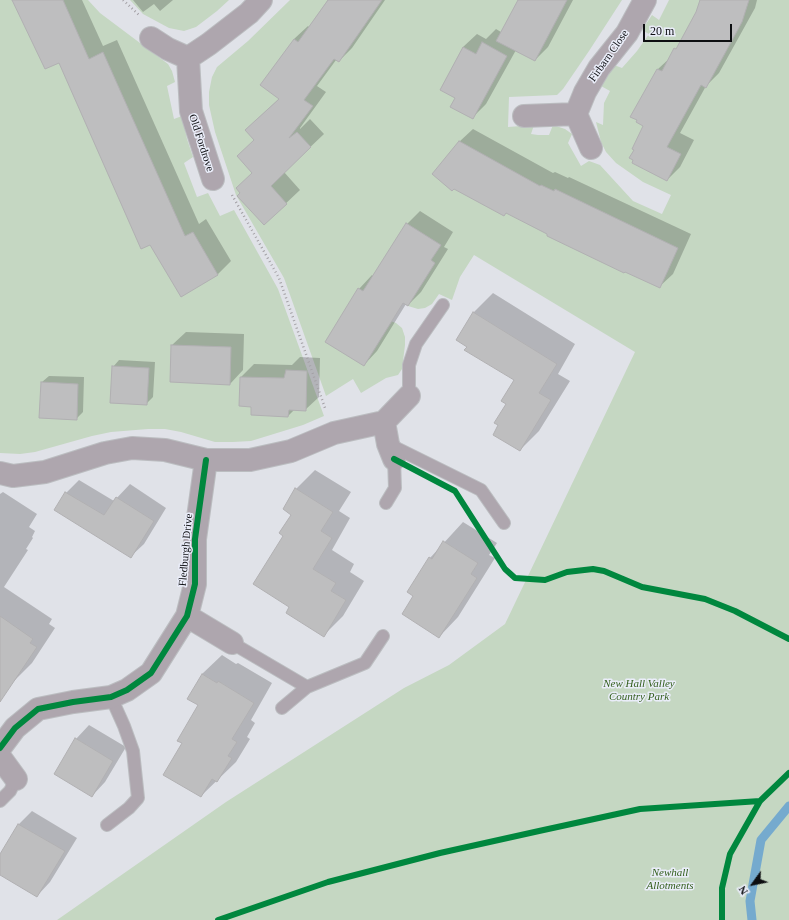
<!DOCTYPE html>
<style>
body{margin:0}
#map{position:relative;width:789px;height:920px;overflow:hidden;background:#e0e2e8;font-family:Georgia,serif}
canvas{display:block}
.north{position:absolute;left:733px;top:864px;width:40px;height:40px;-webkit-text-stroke:3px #eaedf9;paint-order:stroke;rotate:237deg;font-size:11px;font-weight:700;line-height:16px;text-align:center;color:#0d0e11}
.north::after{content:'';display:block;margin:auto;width:14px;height:18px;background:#0d0e11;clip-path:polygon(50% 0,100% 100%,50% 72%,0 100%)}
.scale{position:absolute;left:643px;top:24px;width:89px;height:18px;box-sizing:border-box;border:2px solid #0d0e11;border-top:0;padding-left:5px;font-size:12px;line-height:14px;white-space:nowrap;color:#0d0e11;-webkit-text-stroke:3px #eaedf9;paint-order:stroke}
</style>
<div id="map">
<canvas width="789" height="920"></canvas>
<div class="north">N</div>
<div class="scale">20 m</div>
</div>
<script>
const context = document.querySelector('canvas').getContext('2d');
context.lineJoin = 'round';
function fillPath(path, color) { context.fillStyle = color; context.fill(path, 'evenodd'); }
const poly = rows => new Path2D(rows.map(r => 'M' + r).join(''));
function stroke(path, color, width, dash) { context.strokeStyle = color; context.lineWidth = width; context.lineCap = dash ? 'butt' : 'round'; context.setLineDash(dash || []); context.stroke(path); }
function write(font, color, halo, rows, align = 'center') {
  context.font = font + ' Georgia,serif'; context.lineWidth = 3; context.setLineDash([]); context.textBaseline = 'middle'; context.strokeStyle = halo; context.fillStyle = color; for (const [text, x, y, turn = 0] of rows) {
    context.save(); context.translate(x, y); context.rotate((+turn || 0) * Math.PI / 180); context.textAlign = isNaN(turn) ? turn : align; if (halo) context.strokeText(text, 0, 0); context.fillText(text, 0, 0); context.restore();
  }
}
const green = poly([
 [0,0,88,0,100,13,168,64,172,71,175,82,167,86,174,119,182,116,187,139,193,157,184,163,197,197,208,193,220,216,234,210,278,289,324,416,303,425,251,441,233,442,215,442,181,432,165,429,148,429,111,432,92,436,35,452,20,454,0,453],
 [130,0,229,0,217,11,196,27,184,31,169,28,143,14],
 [290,0,622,0,589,51,563,89,557,95,509,97,508,127,534,125,531,134,538,135,549,135,553,125,565,129,572,134,568,143,581,166,589,161,600,165,633,201,662,214,671,195,643,182,616,163,606,152,601,142,596,122,603,125,604,103,610,91,601,86,604,79,614,65,622,68,637,51,649,34,642,30,652,15,659,20,669,0,789,0,789,920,57,920,226,802,404,688,449,665,505,624,635,352,474,255,460,277,452,300,439,294,432,304,425,308,418,309,408,306,400,301,388,320,396,323,402,328,405,337,405,345,402,369,398,375,386,378,361,393,353,379,326,396,284,278,236,195,215,132,209,105,209,92,212,77,217,67,248,41]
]);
const shadow = poly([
 [13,0,82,0,103,46,117,40,199,224,206,219,231,261,218,274,181,295,60,62],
 [133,0,173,0,160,11,154,4,143,12],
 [328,0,385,0,352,48,339,61,336,60,317,86,326,92,300,128,300,129,310,119,324,134,284,172,300,190,264,224,253,172,255,139,246,130,280,98,294,39,308,26,309,27],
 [519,0,573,0,548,47,535,60,516,50,486,104,472,118,456,97,441,89,463,47,477,34,486,39,496,29,501,32],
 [701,0,757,0,755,8,719,73,706,86,680,133,694,140,680,167,667,180,635,149,644,126,638,120,632,116,658,69,671,57,679,45,697,12],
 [473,129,553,173,555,172,568,178,569,177,691,234,673,274,659,287,549,233,459,142],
 [420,211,453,232,444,247,448,249,421,292,408,305,406,304,377,351,364,365,326,341,359,289,372,275,374,277,407,224],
 [493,293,575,344,558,374,570,381,539,431,520,450,500,425,515,379,457,340,474,312],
 [186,332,244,334,243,370,230,384,171,381,172,345],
 [300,357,320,358,319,397,305,410,294,410,288,416,252,406,241,377,254,364,292,365],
 [119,360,155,362,153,397,146,404,113,367],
 [49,376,84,377,83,412,76,419,42,382],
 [315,470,351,492,339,511,350,518,332,550,354,564,350,572,364,581,343,616,323,636,291,606,285,535,292,514,296,489],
 [79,480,114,501,130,484,166,508,144,544,130,557,66,493],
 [3,492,37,514,29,527,35,531,32,537,33,538,26,549,28,550,4,587,52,619,49,624,55,628,32,663,13,682,0,674,0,494],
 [463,522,497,543,489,555,495,558,458,617,439,637,430,558],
 [222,655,236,664,238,663,272,683,251,720,255,723,247,737,250,739,236,762,201,796,183,743,199,705,202,674],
 [89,725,126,747,105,782,92,796,55,774,76,739],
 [32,811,77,838,50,882,37,896,0,874,0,856,19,824]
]);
const stream = poly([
 [752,920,750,901,761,840,789,806]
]);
const building = poly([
 [12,0,63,0,89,59,103,52,185,236,193,232,218,275,181,297,150,245,141,249,59,63,45,69,12,0],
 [328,0,382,0,339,62,334,59,304,100,313,106,289,138,297,132,311,147,271,186,287,204,264,225,237,196,240,193,236,188,252,173,237,156,254,140,245,130,279,99,260,85,294,39,298,42,328,0],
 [518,0,567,0,535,61,496,41,518,0],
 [700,0,749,0,742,22,706,88,701,85,667,147,681,154,667,181,632,163,633,160,629,158,634,150,632,149,643,126,636,122,637,120,630,117,657,69,662,71,674,48,676,49,696,12,700,0],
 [482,42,507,56,473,119,450,107,455,98,440,90,463,47,476,54,482,42],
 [459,141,540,186,541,185,554,191,555,189,678,248,660,288,625,272,624,273,547,236,547,234,506,213,504,216,454,189,452,191,432,174,459,141],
 [406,223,441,245,431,260,435,263,408,306,403,303,364,366,325,342,358,288,363,291,406,223],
 [473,312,557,364,539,393,551,400,520,451,493,435,498,425,494,423,506,404,501,401,514,380,464,350,467,347,456,340,473,312],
 [171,345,231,347,230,385,170,382,171,345],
 [112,366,149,368,147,405,110,403,112,366],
 [286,370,307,371,306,411,289,410,288,417,251,415,251,407,239,406,240,377,284,378,286,370],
 [41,382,78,384,77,420,39,418,41,382],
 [295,488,333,512,321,531,332,538,313,569,336,583,331,591,346,600,324,637,286,613,289,607,253,584,283,536,279,533,291,515,283,509,295,488],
 [65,492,104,515,116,497,154,521,131,558,54,510,65,492],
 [443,541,478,563,471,574,477,578,439,638,402,614,413,596,407,592,429,557,432,559,443,541],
 [0,616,33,639,30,643,37,647,0,702,0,616],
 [202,674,217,683,218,681,254,703,232,739,237,742,228,756,232,758,217,782,212,779,201,797,163,775,182,743,177,741,198,705,187,699,202,674],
 [75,738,113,761,92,797,54,774,75,738],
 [18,824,65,851,37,897,0,875,0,854,18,824]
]);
const path = poly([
 [123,0,139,15],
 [232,195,279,278,325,408]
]);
const lane = poly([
 [409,396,409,365,416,344,443,305],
 [388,444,481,490,504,523],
 [386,503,395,488,394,459],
 [232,643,307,687],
 [282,708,307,687,365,663,383,636],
 [0,801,10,791,16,779],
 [107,825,129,808,138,798,133,751,124,726,111,697]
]);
const street = poly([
 [151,38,168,49,188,58,191,111,213,179],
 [188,58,209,44,249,13,261,0],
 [576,114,585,92,599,68,627,33,645,0],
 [524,116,576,114,591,148],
 [394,459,388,444,384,422,409,396],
 [0,473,13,476,45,472,105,453,132,448,165,450,206,460,250,460,291,451,334,433,384,422],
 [187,616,232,643],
 [0,748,15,728,38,709,73,702,111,697,127,690,151,673,187,616,195,584,195,539,206,460],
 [0,757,16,779]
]);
const cycleway = poly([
 [394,459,455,491,505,569,515,578,545,580,567,572,593,569,604,571,642,587,705,599,735,611,789,639],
 [0,748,15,728,38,709,73,702,111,697,127,690,151,673,187,616,195,584,195,539,206,460],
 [218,920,328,882,440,853,539,831,640,809,760,801],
 [722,920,722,888,730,854,760,801,789,773]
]);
const streetNames = [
 ["Firbarn Close",609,56,-55],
 ["Old Fordrove",201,143,72],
 ["Fledburgh Drive",186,550,-85]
];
const parkNames = [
 ["New Hall Valley",639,684],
 ["Country Park",639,697],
 ["Newhall",670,873],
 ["Allotments",670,886]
];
fillPath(green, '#c5d7c2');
fillPath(shadow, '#0003');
stroke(stream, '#75aace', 9);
fillPath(building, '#bebebf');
stroke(building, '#b1b0b2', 1);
stroke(lane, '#bbbdc0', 14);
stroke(street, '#bbbdc0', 24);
stroke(path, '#a4a1a6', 2.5, [1, 3]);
stroke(lane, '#aea6ae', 12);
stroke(street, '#aea6ae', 22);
stroke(cycleway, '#00873e', 6);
write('11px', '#0d0e11', '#eaedf9', streetNames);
write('italic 11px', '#325e1b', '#eaedf9', parkNames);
</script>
